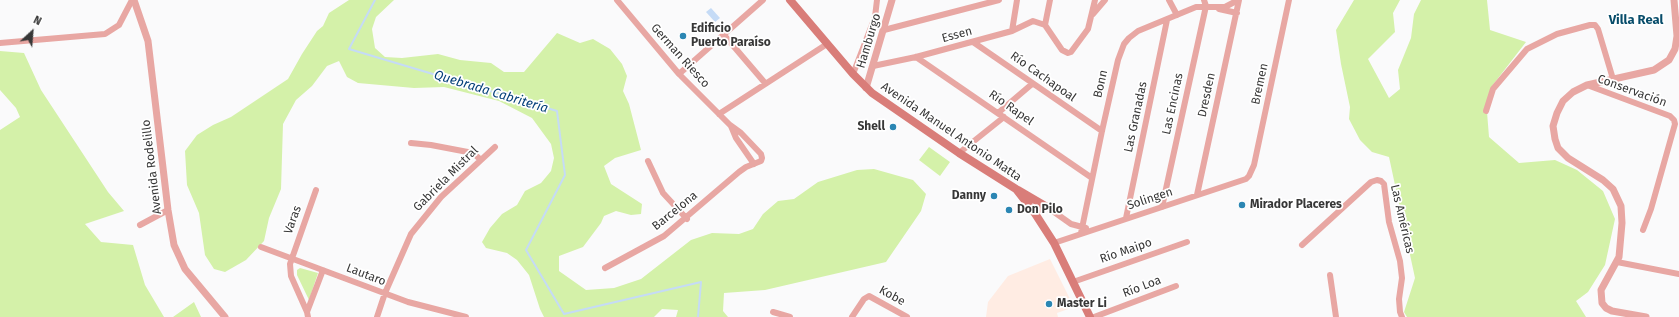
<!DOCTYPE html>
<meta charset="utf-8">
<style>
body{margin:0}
#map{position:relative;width:1679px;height:317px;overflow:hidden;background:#fafafb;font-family:"Fira Sans",sans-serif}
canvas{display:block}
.north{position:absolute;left:12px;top:12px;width:40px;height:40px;-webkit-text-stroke:3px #fff;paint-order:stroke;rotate:26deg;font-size:11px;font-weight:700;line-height:16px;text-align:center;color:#373737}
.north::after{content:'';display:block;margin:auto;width:14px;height:18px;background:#373737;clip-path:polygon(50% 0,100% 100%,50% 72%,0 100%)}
</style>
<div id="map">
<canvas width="1679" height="317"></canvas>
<div class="north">N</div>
</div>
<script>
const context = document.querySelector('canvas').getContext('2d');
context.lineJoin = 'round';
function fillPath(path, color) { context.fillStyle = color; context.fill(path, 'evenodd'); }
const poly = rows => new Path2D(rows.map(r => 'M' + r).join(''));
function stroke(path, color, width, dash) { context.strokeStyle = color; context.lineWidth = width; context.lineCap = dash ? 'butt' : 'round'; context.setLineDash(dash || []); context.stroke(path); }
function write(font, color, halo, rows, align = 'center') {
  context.font = font + ' "Fira Sans",sans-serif'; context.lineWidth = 3.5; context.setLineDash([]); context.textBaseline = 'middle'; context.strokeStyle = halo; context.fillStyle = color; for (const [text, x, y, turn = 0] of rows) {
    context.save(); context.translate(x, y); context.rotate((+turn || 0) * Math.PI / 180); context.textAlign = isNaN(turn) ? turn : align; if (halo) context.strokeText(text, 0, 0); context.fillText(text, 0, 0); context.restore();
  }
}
const commercial = poly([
 [1050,259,1074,307,1057,313,1058,317,986,317,988,302,1008,276]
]);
const green = poly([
 [349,0,394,0,376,17,372,29,375,48,385,57,402,58,438,54,460,60,491,63,504,72,524,72,557,33,580,43,593,39,610,49,622,64,627,76,623,91,629,104,641,150,615,158,604,166,611,184,642,204,641,214,631,215,616,211,604,216,601,223,583,247,559,256,559,271,586,290,614,288,641,279,691,240,712,233,739,234,753,229,763,214,778,201,794,199,818,182,857,170,874,169,913,180,926,194,921,211,886,262,765,290,724,293,723,311,728,317,676,317,678,310,662,309,654,317,544,317,540,309,529,275,517,260,507,253,486,248,482,242,490,228,502,214,517,205,525,191,541,183,551,171,554,158,551,144,532,118,499,101,444,87,414,88,358,83,347,77,339,61,327,66,312,86,296,100,283,124,281,189,269,218,264,241,246,260,225,272,214,269,205,255,199,213,187,185,185,151,197,135,213,125,231,117,288,79,302,54,317,31,323,26,329,13],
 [1354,0,1400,0,1393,13,1395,32,1368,59,1389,98,1400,89,1398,70,1411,38,1414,14,1421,0,1487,0,1490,30,1526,42,1492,86,1487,112,1489,137,1519,163,1555,160,1577,170,1603,191,1615,219,1605,265,1588,292,1576,301,1586,317,1407,317,1404,312,1415,278,1389,157,1372,152,1360,140,1349,119,1350,107,1341,64,1336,30],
 [0,51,24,53,41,90,108,192,124,211,85,224,101,242,133,245,145,285,164,317,0,317,0,130,20,117,16,108,0,90],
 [929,147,950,162,940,176,919,160],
 [300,268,318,273,309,300,297,275,297,270],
 [194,302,201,317,173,317]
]);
const water = poly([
 [711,8,720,18,715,22,706,12]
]);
const stream = poly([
 [375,0,349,49,557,111,565,175,526,250,564,314,701,282,698,317]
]);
const minor = poly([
 [1169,0,1177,15],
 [1219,9,1237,13],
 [1093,14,1105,0],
 [1045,25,1062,50,1068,53,1071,52,1088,29,1095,0],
 [1045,25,1050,0],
 [884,30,999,0],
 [1012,31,1017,0],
 [724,35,765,83],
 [973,42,1102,131],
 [0,43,105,34,119,25,132,0],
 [916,57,1092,178],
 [873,66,916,57,1012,31,1033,21,1045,25],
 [679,74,763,0],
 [853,74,875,17,877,0],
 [1587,85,1670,116,1674,120,1675,124,1651,209,1643,230],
 [1486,111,1493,89,1527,49,1557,34,1590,25,1595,25,1598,29,1613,79],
 [998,113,1032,84],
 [719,114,827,44],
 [731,126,736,138,754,164],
 [411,143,431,145,473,153,481,160],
 [959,153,1004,117],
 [648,161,663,193,687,219],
 [1197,195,1239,0],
 [1162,207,1206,6,1204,0],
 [1034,212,1047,207,1071,224,1086,228],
 [1126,218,1167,20],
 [140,225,168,210],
 [1081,233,1102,131,1118,60,1124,44,1129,38,1138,31,1196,7,1225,7,1238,0],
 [1054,243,1246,179,1249,176,1254,165,1289,0],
 [1302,245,1371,182,1377,180,1381,181,1384,184,1389,222,1400,261,1402,278,1399,299,1400,312,1402,317],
 [261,247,408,302,466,317],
 [1617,262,1679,274],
 [605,268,664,236,739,172,746,167,761,161,762,158,761,154,741,133,730,125,679,74,617,0],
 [1330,275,1336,317],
 [1073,282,1187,242],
 [307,312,291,276,290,264,316,190],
 [773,312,790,317],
 [308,317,307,312,323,270],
 [377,317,385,293,411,234,441,197,495,147],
 [852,317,864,299,869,296,907,317],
 [1094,317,1176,286]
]);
const tertiary = poly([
 [134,0,148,41,168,210,174,245,185,269,225,317],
 [866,88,892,0],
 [1646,317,1612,311,1606,308,1602,303,1601,290,1619,257,1622,223,1621,206,1613,189,1603,180,1568,158,1558,148,1555,139,1553,126,1557,113,1563,101,1573,92,1587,85,1654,70,1669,60,1675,49,1677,36,1674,0]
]);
const secondary = poly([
 [790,0,853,74,872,93,959,153,1016,189,1034,212,1054,243,1090,317],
 [1018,190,1047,207]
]);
const markers = [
 [683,36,4,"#2b86b3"],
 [893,127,4,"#2b86b3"],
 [994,196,4,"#2b86b3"],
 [1242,205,4,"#2b86b3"],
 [1009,210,4,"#2b86b3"],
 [1049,304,4,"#2b86b3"]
];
const poiNames = [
 ["Edificio",691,29],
 ["Puerto Paraíso",691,43],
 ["Shell",885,127,"right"],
 ["Danny",986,196,"right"],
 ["Mirador Placeres",1250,205],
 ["Don Pilo",1017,210],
 ["Master Li",1057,304]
];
const streetNames = [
 ["Essen",957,35,-15],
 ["Hamburgo",869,41,-73],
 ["German Riesco",680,56,48],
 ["Río Cachapoal",1043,77,35],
 ["Bonn",1101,84,-77],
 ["Bremen",1260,84,-78],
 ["Conservación",1632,91,20],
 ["Dresden",1207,95,-78],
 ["Las Encinas",1173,104,-78],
 ["Río Rapel",1011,108,35],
 ["Las Granadas",1136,117,-78],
 ["Avenida Manuel Antonio Matta",951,132,34],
 ["Avenida Rodelillo",152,167,-97],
 ["Gabriela Mistral",446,179,-45],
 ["Solingen",1150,199,-18],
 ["Barcelona",675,211,-39],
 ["Las Américas",1402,219,77],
 ["Varas",293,220,-70],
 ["Río Maipo",1126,251,-19],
 ["Lautaro",366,275,21],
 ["Río Loa",1142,287,-21],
 ["Kobe",892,296,29]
];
const neighbourhoodNames = [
 ["Villa Real",1636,20]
];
const waterNames = [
 ["Quebrada Cabritería",491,92,17]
];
fillPath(commercial, '#ffece3');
fillPath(green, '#d4f1a9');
fillPath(water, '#c5dbf6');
stroke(stream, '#c5dbf6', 2);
stroke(minor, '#e8a7a3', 6);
stroke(tertiary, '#e8a7a3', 7);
stroke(secondary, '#d97d79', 8);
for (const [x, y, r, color] of markers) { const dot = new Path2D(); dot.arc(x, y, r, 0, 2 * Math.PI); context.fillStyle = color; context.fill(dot); stroke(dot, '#fff', 1.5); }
write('bold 12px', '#373737', '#fff', poiNames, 'left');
write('12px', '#373737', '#fff', streetNames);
write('bold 13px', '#074c6a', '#fff', neighbourhoodNames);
write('italic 13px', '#054079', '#fff', waterNames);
</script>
